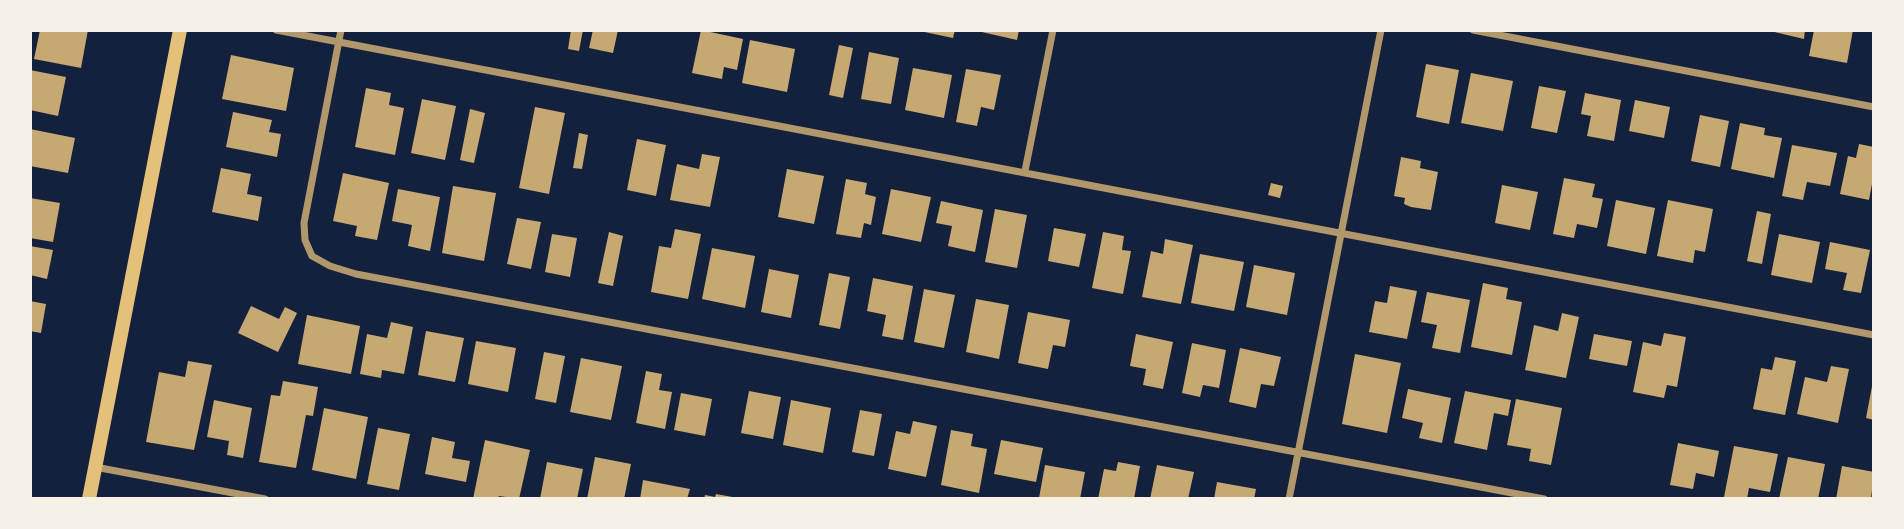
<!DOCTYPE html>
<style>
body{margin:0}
#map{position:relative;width:1904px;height:529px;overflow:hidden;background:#14213d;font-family:"Alegreya Sans",sans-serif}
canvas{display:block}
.frame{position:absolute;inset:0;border:32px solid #f6f1e7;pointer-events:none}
</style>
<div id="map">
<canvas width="1904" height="529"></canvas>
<div class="frame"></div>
</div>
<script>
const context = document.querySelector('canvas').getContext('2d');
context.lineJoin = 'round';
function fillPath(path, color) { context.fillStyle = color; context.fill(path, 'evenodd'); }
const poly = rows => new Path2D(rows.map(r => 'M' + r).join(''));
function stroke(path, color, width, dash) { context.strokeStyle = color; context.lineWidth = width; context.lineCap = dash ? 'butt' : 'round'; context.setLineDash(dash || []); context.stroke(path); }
const building = poly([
 [40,30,88,30,81,68,34,59],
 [571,30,583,30,579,51,568,49],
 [593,30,618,30,613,53,589,48],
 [701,30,743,39,737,70,724,67,722,79,692,73],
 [915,30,955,30,953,38],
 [973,30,1019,30,1017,40],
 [1766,30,1805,30,1804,39],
 [1814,30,1853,30,1847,63,1809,56],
 [750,40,795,49,787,92,742,83],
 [839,45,853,48,843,98,829,95],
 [869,52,899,58,891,104,861,99],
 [231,55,294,68,286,111,222,99],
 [1426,64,1459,70,1449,124,1416,117],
 [913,68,952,75,944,118,905,110],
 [966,69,1001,75,994,110,981,107,977,126,956,122],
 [30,70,66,77,58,116,30,110],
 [1471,73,1513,81,1503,131,1461,123],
 [1539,86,1566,91,1557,133,1531,128],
 [366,88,391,93,389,105,404,108,395,155,355,147],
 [1585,93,1621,100,1614,141,1587,136,1591,116,1581,114],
 [422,99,456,106,445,160,411,153],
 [1635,100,1670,107,1664,138,1629,131],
 [535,107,565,113,549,194,519,188],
 [470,109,485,113,474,163,460,160],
 [233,112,272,120,269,132,281,134,277,157,226,147],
 [1700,115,1729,121,1720,167,1691,161],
 [1740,123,1765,128,1764,135,1782,138,1774,178,1731,169],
 [30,129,75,138,68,173,30,166],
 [579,133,588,135,582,169,573,168],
 [637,139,666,145,656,196,627,190],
 [1859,144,1874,147,1874,173,1869,200,1840,194,1848,156,1856,158],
 [1792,145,1837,153,1830,186,1807,182,1803,200,1782,196],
 [702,154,720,157,710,207,670,200,677,164,699,169],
 [1401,157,1421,161,1420,168,1438,172,1431,210,1411,207,1404,204,1405,198,1394,196],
 [221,168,251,174,247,194,262,197,258,221,212,212],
 [787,169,824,176,814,224,778,217],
 [343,173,389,183,377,240,355,236,357,226,333,221],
 [1564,178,1595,184,1592,197,1603,199,1597,228,1577,224,1574,238,1553,234],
 [846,179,867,183,865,194,876,197,871,225,864,223,861,238,836,234],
 [1271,183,1283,186,1280,198,1268,195],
 [1502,185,1538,192,1530,230,1495,223],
 [453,186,496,193,484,261,442,253],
 [398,189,440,197,430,251,408,246,412,225,392,221],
 [891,189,931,197,921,242,882,234],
 [30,198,60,203,53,242,30,238],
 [1616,200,1655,208,1646,254,1607,246],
 [1668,200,1713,209,1705,252,1695,250,1693,263,1657,256],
 [941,201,983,210,975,252,948,246,952,226,936,223],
 [995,209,1027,215,1017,268,985,262],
 [1757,211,1771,214,1762,264,1747,261],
 [517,218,541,222,531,269,507,264],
 [1054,228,1086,234,1079,267,1048,261],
 [675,229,701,234,688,299,651,292,659,246,671,248],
 [609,232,623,236,613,286,598,283],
 [1103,232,1124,236,1122,250,1131,251,1123,294,1092,288],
 [552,234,577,238,570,277,545,272],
 [1779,234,1820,242,1812,283,1771,275],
 [1165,239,1193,245,1181,304,1142,297,1151,251,1163,254],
 [1830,242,1870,250,1861,293,1843,290,1847,273,1825,269],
 [30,246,53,250,47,279,30,275],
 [712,248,755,256,745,308,702,299],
 [1200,254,1244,262,1234,311,1191,303],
 [1254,265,1295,273,1287,315,1246,307],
 [769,269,799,275,791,318,761,312],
 [829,273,850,277,840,329,819,325],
 [873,278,913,286,903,340,882,336,886,315,867,311],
 [1483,283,1508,288,1506,299,1522,302,1512,355,1471,347],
 [1390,286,1417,291,1407,339,1369,332,1375,301,1387,303],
 [924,289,955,295,944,348,914,342],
 [1427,292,1470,300,1460,353,1432,348,1437,325,1421,322],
 [976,299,1009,305,999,359,966,352],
 [30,301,46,304,41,333,30,331],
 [251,306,279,319,285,307,297,313,278,352,238,333],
 [1028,312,1070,320,1065,347,1053,345,1048,369,1018,363],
 [1562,313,1579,317,1566,378,1525,370,1534,325,1558,331],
 [307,315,360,326,351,374,298,364],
 [391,322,413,327,404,374,382,370,381,378,360,374,367,334,387,338],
 [426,331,464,338,455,382,418,375],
 [1664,333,1686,337,1677,387,1667,385,1664,398,1633,392,1643,342,1661,346],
 [1136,334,1173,342,1163,389,1143,385,1146,369,1130,366],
 [1594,334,1632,341,1627,366,1589,359],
 [476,341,516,348,508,392,468,384],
 [1192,343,1226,350,1219,388,1203,385,1200,397,1182,393],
 [1240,348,1281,357,1274,386,1261,384,1256,408,1229,402],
 [544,352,565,356,556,403,535,399],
 [1355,354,1401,363,1387,433,1342,424],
 [1775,357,1796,361,1785,415,1753,409,1761,368,1772,370],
 [581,358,622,366,611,420,570,412],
 [188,361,212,365,194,450,146,442,159,372,185,377],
 [1831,366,1849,369,1838,423,1797,414,1805,377,1827,382],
 [646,371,662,374,659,390,672,392,665,429,636,423],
 [283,381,318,387,313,416,306,415,296,468,259,462,271,395,280,396],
 [1873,381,1874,381,1874,420,1866,418],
 [1408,389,1451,398,1442,443,1419,438,1423,423,1402,418],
 [749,391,781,397,773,439,741,433],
 [1465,391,1511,400,1508,416,1494,413,1487,450,1454,443],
 [681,393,712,399,705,436,674,430],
 [1516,399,1562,408,1551,465,1529,461,1531,449,1507,445],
 [214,400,252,408,243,458,227,455,229,441,207,437],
 [791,400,831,408,823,453,783,445],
 [324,408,368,417,356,479,312,470],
 [860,410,882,414,874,456,852,452],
 [913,421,937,426,926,477,888,469,896,431,910,434],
 [378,428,410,434,399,490,367,484],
 [951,430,973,434,971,446,987,449,979,493,941,485],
 [432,437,455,442,452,458,470,461,466,482,425,474],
 [485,440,530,450,519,499,499,496,498,499,473,499],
 [1001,440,1043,448,1036,482,994,474],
 [1678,443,1719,451,1714,477,1696,473,1693,489,1670,485],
 [1734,446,1778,454,1770,492,1749,488,1747,499,1724,497],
 [595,457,631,464,624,499,587,499],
 [1788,457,1825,464,1818,499,1779,499],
 [547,462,583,469,577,499,540,499],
 [1118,462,1140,466,1134,499,1098,499,1104,469,1116,471],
 [1045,465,1085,472,1080,499,1039,498],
 [1157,465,1194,472,1188,499,1150,499],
 [1842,466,1874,472,1871,499,1836,499],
 [643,480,690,489,687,499,640,499],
 [1217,482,1256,489,1254,499,1214,499],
 [716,494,738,498,738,499,704,499,705,495,715,497]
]);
const minor = poly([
 [276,30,1874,335],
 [341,30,304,223,305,240,312,256,330,266,356,274,1544,499],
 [1473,30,1874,107],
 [1025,171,1053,30],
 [95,467,265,499],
 [1289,499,1381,30]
]);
const secondary = poly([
 [89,499,180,30]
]);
fillPath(building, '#c6a872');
stroke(minor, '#b1986c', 7);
stroke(secondary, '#e5c07b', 14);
</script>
